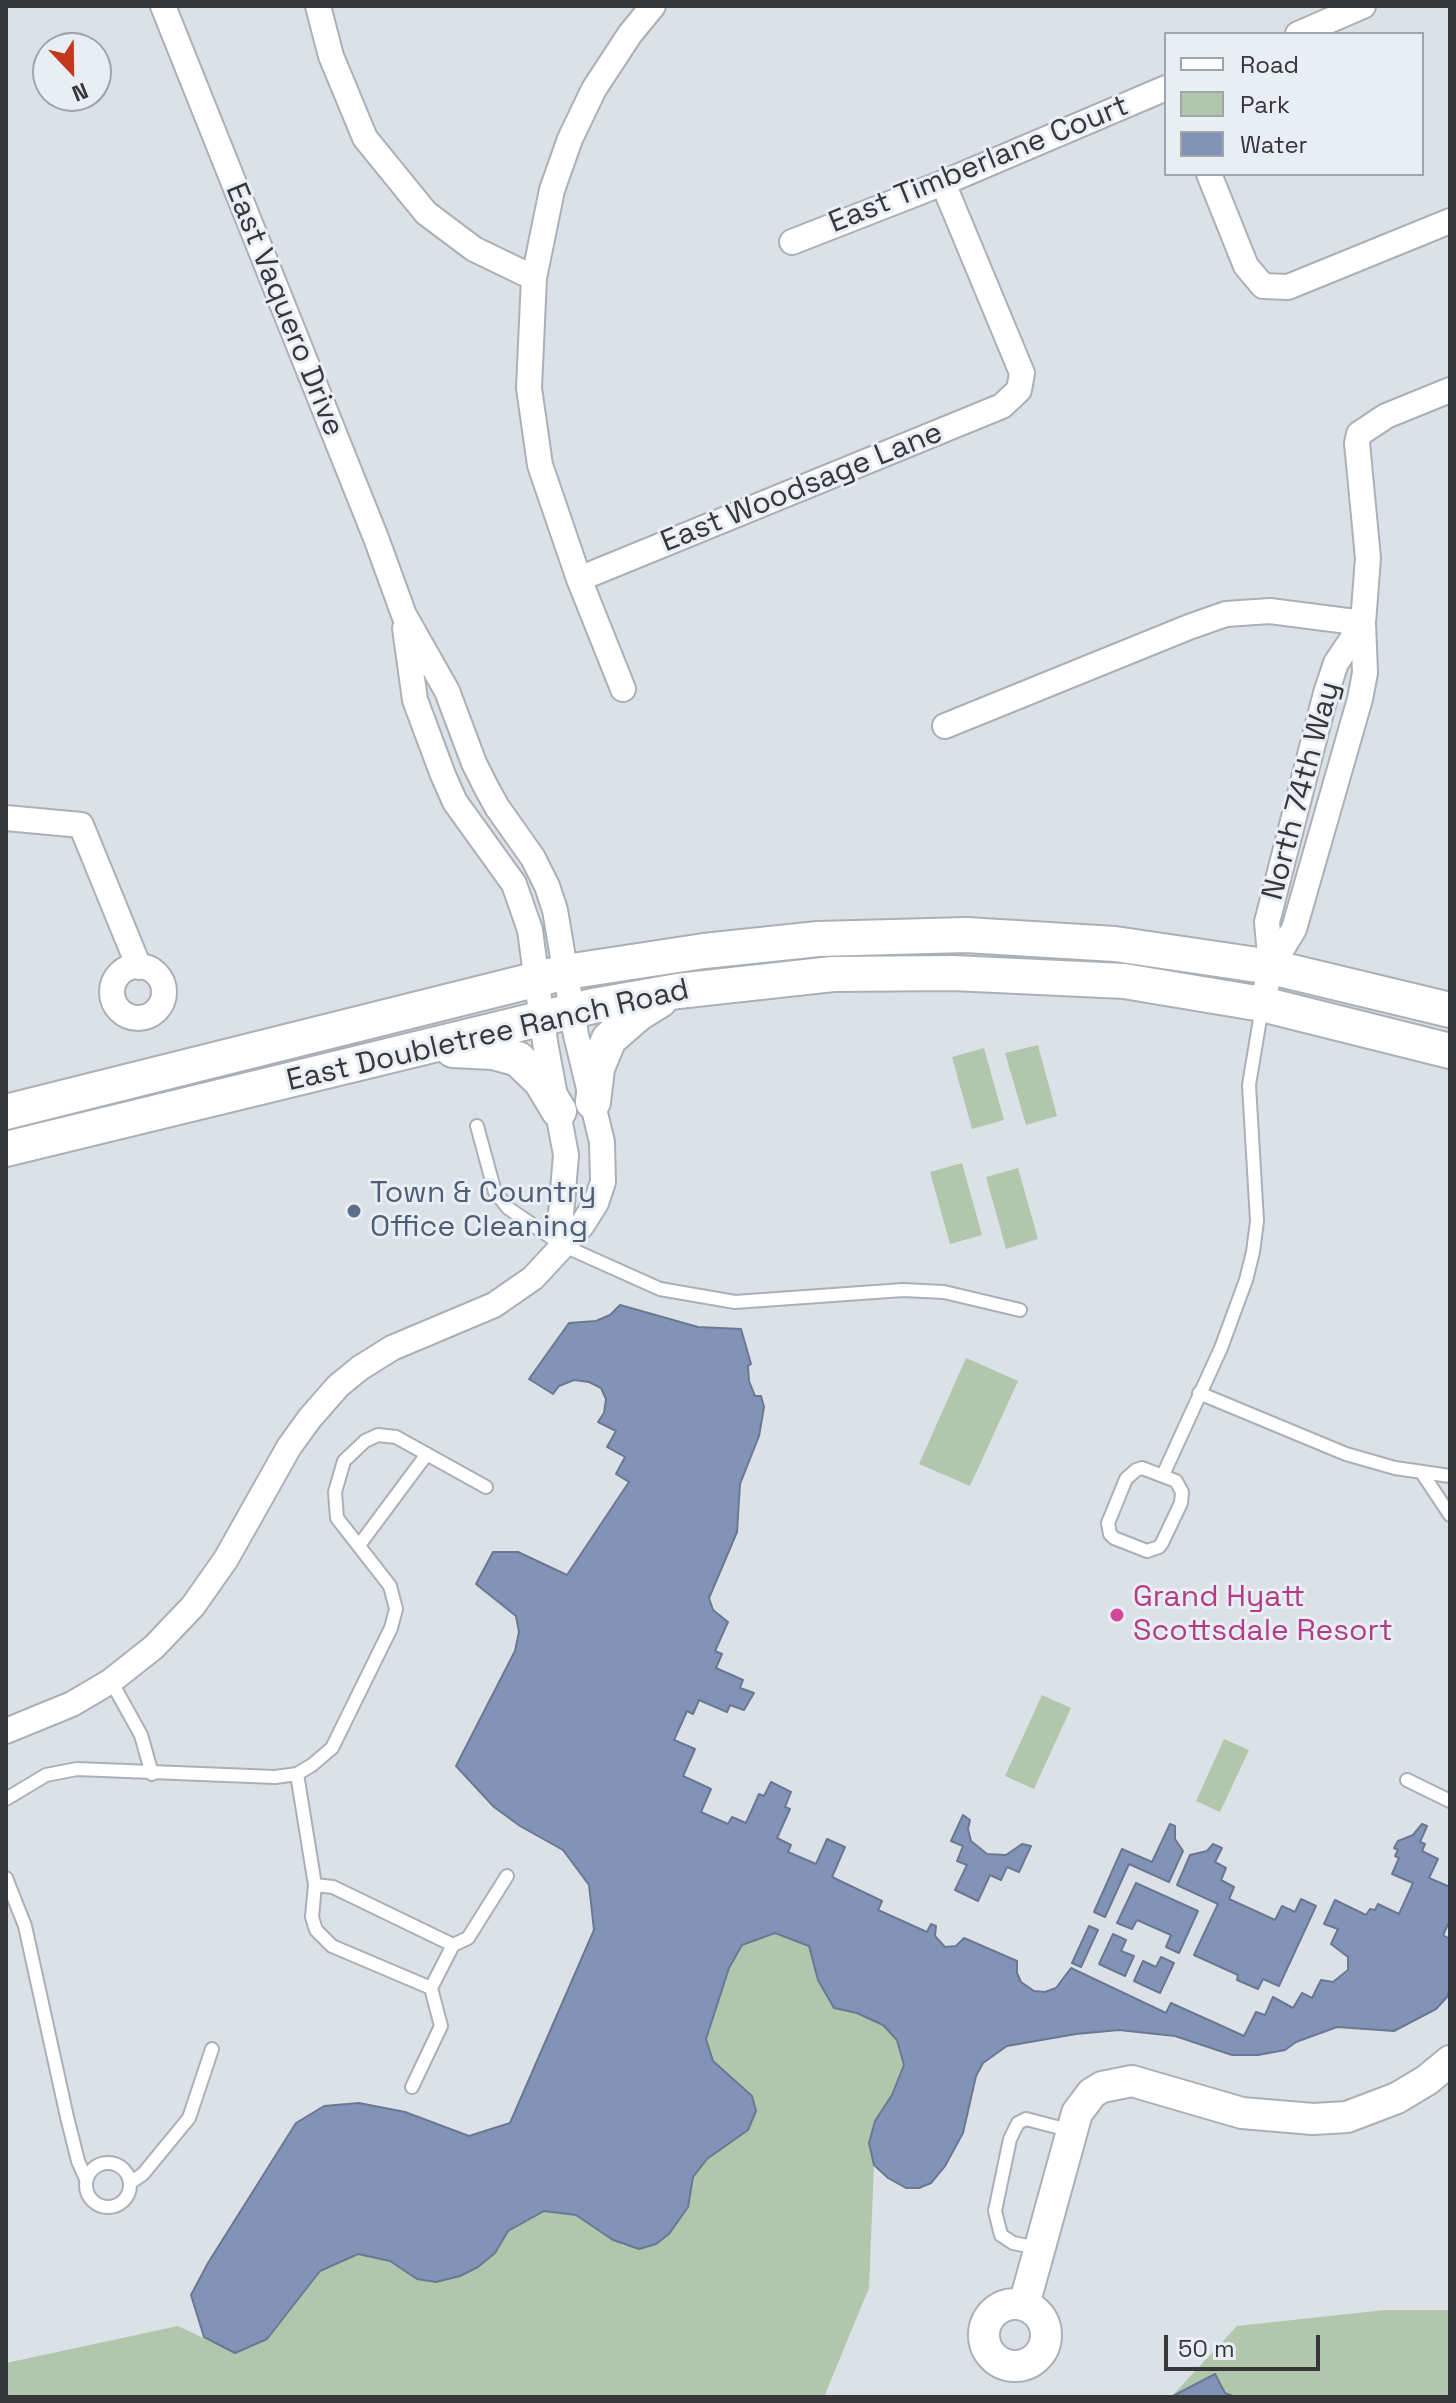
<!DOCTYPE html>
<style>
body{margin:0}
#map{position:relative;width:1456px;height:2403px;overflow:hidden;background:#dbe1e7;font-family:"Space Grotesk",sans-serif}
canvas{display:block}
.frame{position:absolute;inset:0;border:8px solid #353739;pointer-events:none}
.legend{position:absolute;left:1164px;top:32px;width:260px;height:144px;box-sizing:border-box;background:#e8eef4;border:2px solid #a0a5a9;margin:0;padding:10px 14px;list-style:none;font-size:24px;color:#353739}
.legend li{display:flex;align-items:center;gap:16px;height:40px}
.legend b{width:40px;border:2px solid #a0a5a9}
.north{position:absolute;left:32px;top:32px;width:80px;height:80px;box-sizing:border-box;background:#e8eef4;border:2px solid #a0a5a9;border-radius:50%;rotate:158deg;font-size:22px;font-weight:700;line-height:32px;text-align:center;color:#353739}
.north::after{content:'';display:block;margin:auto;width:28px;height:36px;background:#c4391d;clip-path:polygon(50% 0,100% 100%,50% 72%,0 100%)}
.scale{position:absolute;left:1164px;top:2335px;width:156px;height:36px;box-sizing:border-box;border:4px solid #353739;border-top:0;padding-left:10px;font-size:24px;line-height:28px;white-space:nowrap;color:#353739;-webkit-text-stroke:6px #e8eef4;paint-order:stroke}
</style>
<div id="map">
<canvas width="1456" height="2403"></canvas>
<div class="frame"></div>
<ul class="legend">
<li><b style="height:10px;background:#fff"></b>Road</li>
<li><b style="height:22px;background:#b1c7ac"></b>Park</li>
<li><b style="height:22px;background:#8194b8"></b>Water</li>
</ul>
<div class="north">N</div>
<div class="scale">50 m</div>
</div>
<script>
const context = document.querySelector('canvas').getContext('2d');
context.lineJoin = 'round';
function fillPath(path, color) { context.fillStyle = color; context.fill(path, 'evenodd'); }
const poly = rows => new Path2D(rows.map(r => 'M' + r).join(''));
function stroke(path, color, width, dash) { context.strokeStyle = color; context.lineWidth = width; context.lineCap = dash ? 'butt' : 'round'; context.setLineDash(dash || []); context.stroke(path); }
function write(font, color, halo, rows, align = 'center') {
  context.font = font + ' "Space Grotesk",sans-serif'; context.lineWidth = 6; context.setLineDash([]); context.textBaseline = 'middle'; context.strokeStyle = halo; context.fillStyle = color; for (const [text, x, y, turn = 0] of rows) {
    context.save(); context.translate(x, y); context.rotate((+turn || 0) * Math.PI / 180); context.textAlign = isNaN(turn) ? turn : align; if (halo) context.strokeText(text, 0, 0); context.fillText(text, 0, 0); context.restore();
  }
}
const green = poly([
 [1038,1045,1057,1116,1026,1125,1005,1053],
 [984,1048,1004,1120,972,1129,952,1057],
 [962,1163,982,1235,950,1244,930,1172],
 [1018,1168,1038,1239,1006,1249,986,1177],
 [966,1358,1018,1381,970,1486,919,1464],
 [1042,1695,1071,1708,1034,1789,1005,1776],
 [1224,1739,1249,1750,1220,1812,1196,1801],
 [776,1933,809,1946,818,1980,834,2007,857,2013,883,2025,897,2040,904,2065,892,2095,875,2121,869,2143,874,2165,869,2288,824,2397,6,2397,6,2363,178,2326,235,2353,267,2339,320,2271,358,2253,390,2261,417,2279,495,2253,508,2231,544,2211,576,2215,624,2246,688,2207,693,2177,707,2159,748,2130,713,2061,706,2040,729,1968,742,1945],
 [1385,2310,1450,2310,1450,2397,1171,2397,1237,2326]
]);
const water = poly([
 [620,1305,698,1327,741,1329,751,1364,748,1366,749,1381,755,1396,761,1396,764,1407,759,1436,740,1484,737,1532,709,1598,713,1610,728,1622,715,1651,722,1654,716,1668,743,1680,740,1688,754,1693,744,1710,730,1705,727,1712,699,1700,693,1714,687,1711,674,1740,695,1749,683,1776,711,1789,701,1812,728,1824,732,1817,746,1823,759,1794,764,1796,771,1782,791,1792,785,1807,790,1809,777,1838,791,1845,788,1852,816,1864,827,1839,845,1847,832,1877,882,1901,878,1910,927,1932,931,1924,936,1926,935,1936,945,1947,956,1946,964,1938,1017,1961,1017,1973,1021,1982,1034,1991,1045,1992,1056,1988,1071,1968,1166,2013,1171,2003,1244,2036,1256,2012,1265,2015,1273,1997,1293,2008,1302,1993,1312,1998,1321,1980,1333,1982,1348,1970,1348,1957,1331,1944,1338,1929,1324,1924,1335,1900,1366,1915,1370,1909,1375,1910,1378,1904,1399,1914,1413,1883,1392,1874,1399,1858,1395,1856,1398,1850,1394,1848,1398,1841,1413,1835,1422,1824,1427,1826,1420,1842,1425,1844,1422,1851,1438,1859,1429,1878,1450,1887,1450,1920,1443,1935,1450,1939,1450,1987,1447,1997,1436,2009,1394,2031,1337,2027,1296,2042,1285,2050,1258,2055,1232,2055,1175,2036,1119,2030,1076,2034,1007,2046,983,2063,976,2076,963,2133,945,2166,931,2183,919,2188,906,2188,888,2178,874,2165,869,2143,875,2121,892,2095,904,2065,897,2040,883,2025,857,2013,834,2008,818,1980,809,1946,775,1933,742,1945,729,1968,706,2039,713,2061,752,2096,756,2111,748,2130,707,2159,693,2177,688,2207,669,2234,656,2244,639,2249,613,2240,576,2215,544,2211,508,2231,495,2253,478,2267,460,2276,436,2282,417,2279,390,2261,358,2254,320,2271,267,2339,235,2353,204,2337,191,2295,208,2263,296,2123,324,2106,359,2103,405,2112,469,2136,510,2123,594,1930,589,1885,563,1850,520,1826,494,1807,456,1766,515,1651,519,1632,516,1616,476,1584,493,1552,518,1552,567,1575,629,1482,616,1474,625,1457,607,1447,616,1431,598,1422,604,1413,606,1399,601,1388,589,1382,574,1380,559,1386,553,1394,529,1379,569,1323,596,1321,610,1315,620,1305],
 [963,1815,970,1820,968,1829,971,1841,987,1854,1006,1855,1022,1844,1031,1846,1019,1872,1007,1867,1001,1880,990,1875,978,1901,955,1890,967,1865,957,1861,963,1846,951,1841,963,1815],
 [1170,1824,1175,1826,1175,1839,1183,1851,1169,1882,1129,1864,1105,1917,1094,1912,1122,1849,1152,1862,1170,1824],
 [1213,1844,1222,1848,1215,1862,1226,1868,1221,1880,1234,1887,1229,1899,1275,1920,1282,1906,1295,1912,1301,1899,1316,1906,1279,1986,1263,1979,1258,1989,1237,1980,1238,1975,1194,1955,1218,1904,1177,1885,1190,1855,1207,1851,1213,1844],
 [1136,1883,1198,1911,1179,1953,1166,1947,1171,1935,1137,1920,1132,1929,1117,1923,1136,1883],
 [1089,1926,1098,1930,1081,1967,1072,1963,1089,1926],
 [1113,1934,1126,1940,1121,1951,1134,1956,1125,1976,1099,1964,1113,1934],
 [1161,1957,1174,1963,1160,1993,1134,1981,1143,1961,1156,1967,1161,1957],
 [1215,2374,1225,2393,1235,2397,1171,2397,1215,2374]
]);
const service = poly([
 [477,1126,495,1192,508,1208,562,1245,660,1289,735,1302,903,1290,944,1292,1020,1310],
 [1199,1393,1346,1454,1395,1468,1450,1476],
 [1142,1468,1176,1481,1182,1492,1181,1503,1162,1543,1159,1547,1147,1551,1114,1538,1110,1534,1108,1523,1126,1479,1136,1470,1142,1468],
 [1422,1473,1450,1515],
 [1163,1475,1221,1348,1246,1280,1253,1252,1257,1221,1249,1085,1262,1007],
 [360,1544,427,1454],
 [111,1681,141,1735,152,1774],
 [297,1774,315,1885,312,1917,316,1930,332,1946,431,1988],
 [1407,1780,1450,1801],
 [6,1799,46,1775,77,1769,275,1777,297,1774,312,1765,332,1748,391,1628,396,1609,390,1586,337,1518,335,1492,344,1461,365,1441,378,1435,396,1437,486,1487],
 [6,1878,25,1926,67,2117,78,2161,86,2179],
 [315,1885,333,1887,453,1945],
 [412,2087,441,2026,431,1988,453,1945,468,1938,507,1876],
 '86 2185a22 22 0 1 1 44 0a22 22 0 1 1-44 0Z',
 [130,2183,143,2174,189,2118,212,2049],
 [1038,2248,1013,2243,1001,2235,995,2211,1010,2139,1018,2123,1026,2119,1072,2131]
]);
const minor = poly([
 [318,6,331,56,365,138,426,213,474,249,534,278],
 [1298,34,1363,6],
 [1209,174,1246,266,1263,286,1288,287,1450,221],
 [792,242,943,183,1166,88],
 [579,579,1002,406,1019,390,1022,373,943,183],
 [405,628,415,700,443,775,455,802,514,884,530,930,545,1042,566,1155,561,1214,562,1245],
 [623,689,579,579,540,465,529,388,534,278,552,190,570,139,594,89,630,34,653,6],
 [945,726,1189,627,1226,614,1270,611,1363,623],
 [6,818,81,825,139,967],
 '112 992a26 26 0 1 1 52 0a26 26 0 1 1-52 0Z',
 [1271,967,1267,922,1326,693,1336,663,1363,623],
 [1262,1004,1271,967,1294,929,1360,699,1365,673,1363,623,1368,558,1357,443,1359,434,1386,416,1450,390],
 [6,1731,72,1704,111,1681,154,1647,193,1606,226,1559,289,1447,310,1418,338,1386,360,1368,392,1348,494,1305,533,1278,582,1225,596,1203,603,1182,602,1142,576,1035,555,910,547,886,533,858,497,807,486,787,474,763,447,691,404,615,376,538,163,6]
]);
const tertiary = poly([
 '984 2335a31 31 0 1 1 62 0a31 31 0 1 1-62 0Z',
 [1024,2305,1077,2113,1092,2093,1102,2087,1132,2081,1242,2113,1313,2119,1347,2117,1397,2098,1427,2080,1450,2061]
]);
const secondary = poly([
 [453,1050,493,1052,518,1059,541,1081,559,1111],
 [593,1102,597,1068,609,1039,639,1013,660,1000],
 [6,1112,566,972,704,951,818,939,966,935,1115,944,1271,967,1450,1010],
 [6,1149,593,1006,678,991,833,974,953,973,1124,981,1262,1004,1450,1051]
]);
const markers = [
 [354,1211,8,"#5c6f8a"],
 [1117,1615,8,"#d1479c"]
];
const streetNames = [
 ["East Timberlane Court",979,165,-22],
 ["East Vaquero Drive",284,310,68],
 ["East Woodsage Lane",802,488,-22],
 ["North 74th Way",1302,791,-75],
 ["East Doubletree Ranch Road",488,1036,-13]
];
const serviceNames = [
 ["Town & Country",370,1194],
 ["Office Cleaning",370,1228]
];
const hotelNames = [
 ["Grand Hyatt",1133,1598],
 ["Scottsdale Resort",1133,1632]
];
fillPath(green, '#b1c7ac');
fillPath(water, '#8194b8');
stroke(water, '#6a7892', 2);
stroke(service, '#aab0b5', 16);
stroke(minor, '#aab0b5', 28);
stroke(tertiary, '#aab0b5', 34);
stroke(secondary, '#aab0b5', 38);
stroke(service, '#fff', 12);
stroke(minor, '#fff', 24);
stroke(tertiary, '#fff', 30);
stroke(secondary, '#fff', 34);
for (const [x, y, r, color] of markers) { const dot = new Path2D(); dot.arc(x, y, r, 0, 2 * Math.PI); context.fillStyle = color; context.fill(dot); stroke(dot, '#e8eef4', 3); }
write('30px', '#353739', '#e8eef4', streetNames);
write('30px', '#4e5e75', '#e8eef4', serviceNames, 'left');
write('30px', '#b23c85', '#e8eef4', hotelNames, 'left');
</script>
